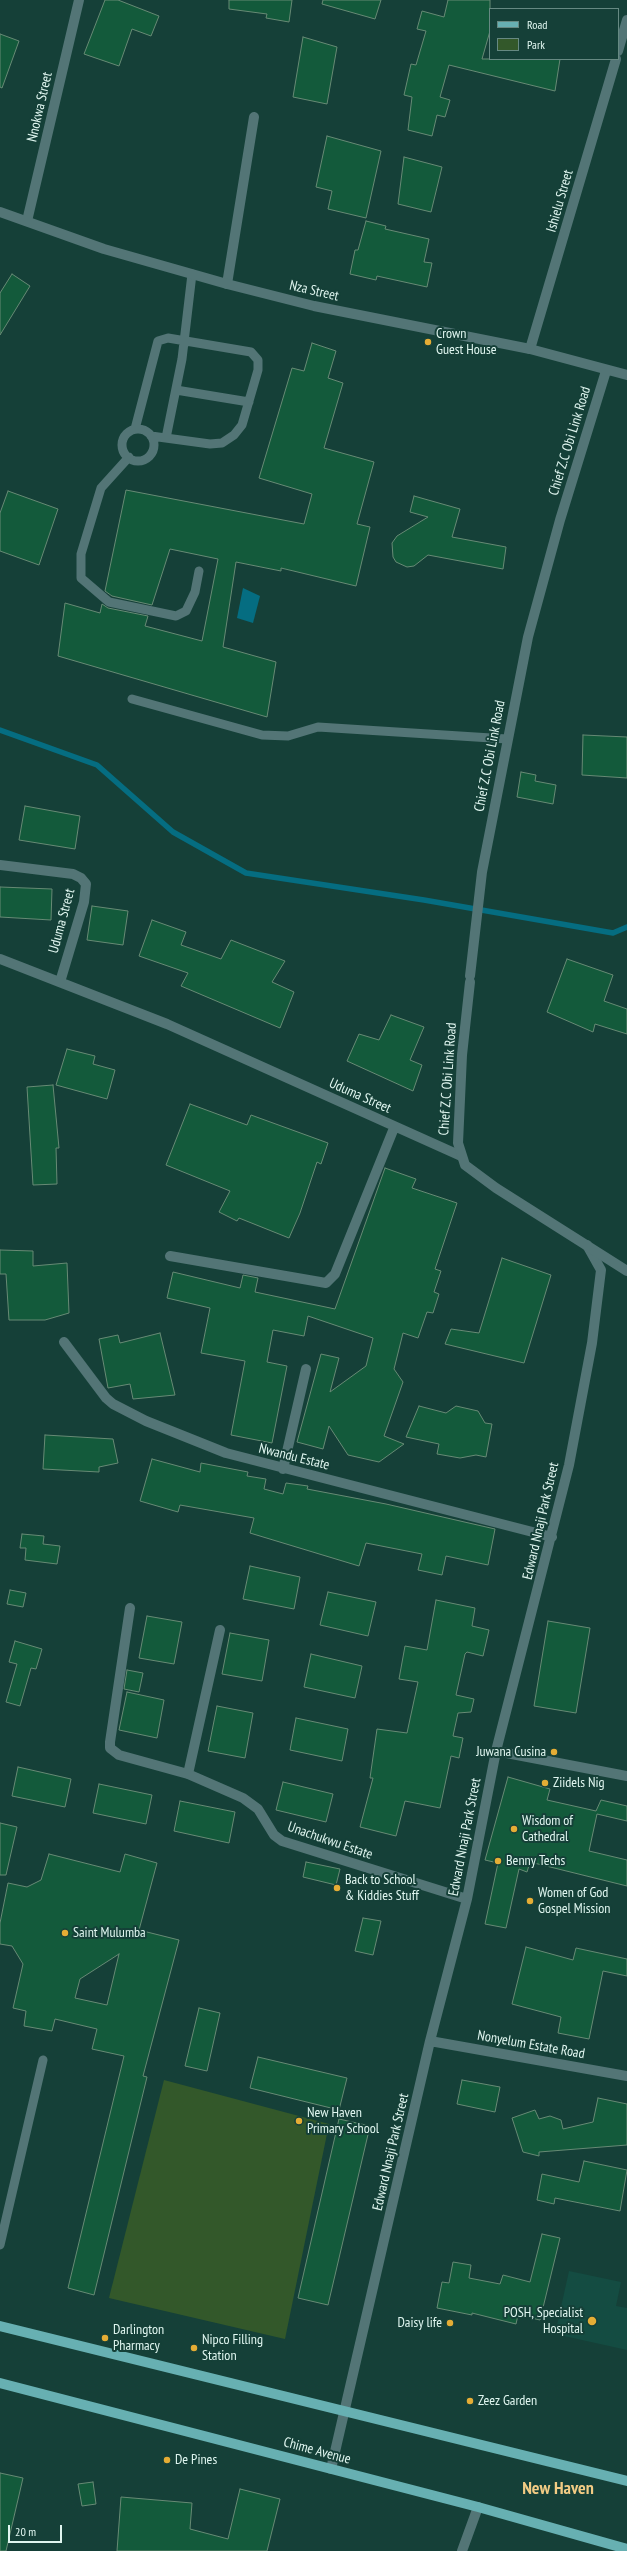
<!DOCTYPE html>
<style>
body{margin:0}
#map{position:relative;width:627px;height:2551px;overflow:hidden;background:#154038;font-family:"PT Sans Narrow",sans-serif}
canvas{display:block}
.legend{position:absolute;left:489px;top:8px;width:130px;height:52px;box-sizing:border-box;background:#154038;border:1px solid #668982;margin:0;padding:5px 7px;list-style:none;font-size:12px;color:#e0f6f0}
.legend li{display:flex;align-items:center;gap:8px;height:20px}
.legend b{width:20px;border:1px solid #668982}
.scale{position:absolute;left:8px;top:2525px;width:54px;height:18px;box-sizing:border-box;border:2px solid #e0f6f0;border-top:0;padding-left:5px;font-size:12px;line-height:14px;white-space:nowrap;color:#e0f6f0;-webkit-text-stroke:3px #154038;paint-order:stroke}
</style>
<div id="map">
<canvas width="627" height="2551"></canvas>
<ul class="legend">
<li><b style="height:5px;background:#67b0b2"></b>Road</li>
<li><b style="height:11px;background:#33582a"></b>Park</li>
</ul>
<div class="scale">20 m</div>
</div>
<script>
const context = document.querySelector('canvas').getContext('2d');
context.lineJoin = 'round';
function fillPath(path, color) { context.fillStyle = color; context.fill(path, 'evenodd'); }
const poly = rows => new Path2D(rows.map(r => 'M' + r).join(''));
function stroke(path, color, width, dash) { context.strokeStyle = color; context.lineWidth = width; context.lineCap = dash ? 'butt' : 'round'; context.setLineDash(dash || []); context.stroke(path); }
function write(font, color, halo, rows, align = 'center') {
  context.font = font + ' "PT Sans Narrow",sans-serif'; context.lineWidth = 4; context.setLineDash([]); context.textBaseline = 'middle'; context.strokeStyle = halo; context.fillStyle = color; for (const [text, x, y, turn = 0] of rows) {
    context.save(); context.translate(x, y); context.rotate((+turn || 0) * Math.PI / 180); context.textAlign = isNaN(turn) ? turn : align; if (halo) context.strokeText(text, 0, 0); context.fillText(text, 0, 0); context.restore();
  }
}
const built = poly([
 [569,2271,621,2282,616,2306,627,2308,627,2350,555,2334]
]);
const green = poly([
 [164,2080,329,2124,285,2339,109,2298]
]);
const water = poly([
 [243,588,260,596,253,623,237,618]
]);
const stream = poly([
 [0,730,97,765,173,832,246,873,424,900,613,933,627,927]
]);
const building = poly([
 [105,0,118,0,159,16,151,36,132,29,119,66,84,54,105,0],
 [229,0,292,0,289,22,266,18,267,14,229,9,229,0],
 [323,0,381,0,375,19,322,4,323,0],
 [448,0,490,0,490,31,482,59,560,59,555,91,449,65,440,97,450,100,445,117,437,115,432,136,408,130,412,97,404,95,411,64,416,65,426,31,417,29,422,11,444,17,448,0],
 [0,34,19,41,2,88,0,87,0,34],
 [303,37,337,47,327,104,293,97,303,37],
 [327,136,381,151,366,218,328,209,332,191,316,187,327,136],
 [404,157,442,167,431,212,398,204,404,157],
 [366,221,386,226,385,229,429,239,424,262,432,263,427,287,377,276,376,280,350,274,355,250,358,250,366,221],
 [12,274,30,286,0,335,0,293,12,274],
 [312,343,336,351,328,378,343,383,324,448,374,462,357,524,370,527,356,586,281,568,281,571,236,562,223,647,276,662,267,717,58,656,65,603,100,613,102,604,108,608,148,616,145,626,202,641,218,559,170,549,152,605,112,596,105,591,126,490,304,524,312,494,259,478,292,368,304,371,312,343],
 [8,491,58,509,39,565,0,551,0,513,8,491],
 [414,496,460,509,452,537,506,547,503,569,428,555,414,566,407,567,396,562,393,557,392,543,397,536,428,517,410,512,414,496],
 [583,735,627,737,627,778,582,775,583,735],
 [521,772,536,775,535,781,556,785,553,804,517,797,521,772],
 [25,806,80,816,75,849,19,840,25,806],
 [0,887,52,889,51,920,0,917,0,887],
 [92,906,128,911,123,945,87,940,92,906],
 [152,920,186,932,181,945,221,959,231,940,285,961,272,982,294,992,280,1028,181,986,188,973,139,956,152,920],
 [567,959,613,975,604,1001,627,1009,627,1034,595,1024,593,1032,547,1012,567,959],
 [391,1015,424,1027,410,1060,422,1065,413,1091,347,1061,359,1034,379,1040,391,1015],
 [67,1049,95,1056,93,1064,115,1070,107,1099,56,1085,67,1049],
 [53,1085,59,1148,56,1148,57,1184,33,1185,27,1087,53,1085],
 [190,1104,247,1125,251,1115,328,1143,321,1164,317,1162,300,1213,289,1238,239,1218,237,1221,219,1212,230,1191,166,1165,190,1104],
 [385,1168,416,1179,412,1188,457,1203,435,1269,441,1271,434,1292,439,1294,433,1313,427,1312,418,1338,403,1333,394,1369,403,1382,384,1436,404,1444,379,1462,348,1455,329,1426,323,1449,297,1442,321,1354,339,1358,330,1392,366,1366,373,1338,308,1316,304,1336,273,1330,267,1362,287,1366,272,1443,231,1435,245,1361,201,1353,210,1308,167,1298,173,1272,240,1288,243,1275,258,1278,255,1292,335,1309,385,1168],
 [0,1250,33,1251,33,1266,67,1263,69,1313,45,1320,9,1320,6,1274,0,1274,0,1250],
 [502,1258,551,1275,524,1363,445,1344,451,1329,479,1333,502,1258],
 [160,1333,175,1395,133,1399,130,1384,108,1388,99,1339,118,1335,120,1343,160,1333],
 [419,1406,446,1413,456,1406,478,1411,485,1423,492,1424,486,1457,476,1455,460,1458,437,1454,439,1444,406,1437,419,1406],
 [45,1435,113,1439,118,1463,99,1467,99,1472,43,1469,45,1435],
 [152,1459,200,1472,201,1463,248,1472,247,1476,266,1479,264,1489,283,1494,286,1483,308,1486,307,1489,386,1504,495,1529,488,1565,446,1556,442,1575,418,1570,422,1554,366,1543,359,1566,250,1533,254,1518,180,1505,178,1512,140,1501,152,1459],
 [22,1534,44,1536,43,1544,60,1546,57,1564,25,1560,26,1548,20,1548,22,1534],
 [250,1566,300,1577,294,1609,243,1599,250,1566],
 [10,1590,26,1593,23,1607,7,1604,10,1590],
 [328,1592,376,1602,368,1636,320,1625,328,1592],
 [436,1600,475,1608,472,1626,489,1630,483,1656,467,1652,465,1654,456,1695,474,1699,471,1712,458,1713,453,1736,463,1738,459,1758,451,1756,440,1808,405,1801,396,1836,360,1827,373,1778,370,1778,377,1729,407,1733,418,1682,399,1679,405,1646,427,1650,436,1600],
 [147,1616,182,1622,174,1664,139,1658,147,1616],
 [548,1621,590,1628,576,1713,534,1706,548,1621],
 [230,1633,269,1640,262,1681,222,1674,230,1633],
 [15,1641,42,1649,36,1669,31,1668,20,1706,6,1702,17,1664,9,1662,15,1641],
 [311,1654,362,1666,355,1698,304,1687,311,1654],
 [127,1670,143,1673,139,1692,124,1689,127,1670],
 [127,1692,164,1700,157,1738,119,1730,127,1692],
 [217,1706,253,1713,245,1758,208,1751,217,1706],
 [296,1718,348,1729,342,1761,290,1750,296,1718],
 [18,1767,71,1779,65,1807,12,1796,18,1767],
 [508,1777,550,1789,547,1800,596,1811,601,1800,627,1806,627,1821,597,1814,589,1851,627,1860,627,1886,530,1862,527,1872,519,1869,506,1928,485,1924,498,1863,485,1860,508,1777],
 [283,1782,333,1794,326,1822,276,1810,283,1782],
 [99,1784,152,1795,146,1824,93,1813,99,1784],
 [180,1801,235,1812,229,1843,174,1831,180,1801],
 [0,1823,17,1827,6,1875,0,1875,0,1823],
 [49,1854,120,1872,125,1854,157,1863,139,1930,179,1940,143,2076,147,2077,94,2295,68,2288,124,2056,92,2049,97,2029,55,2019,52,2031,24,2026,26,2011,13,2008,23,1964,12,1946,0,1944,0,1923,8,1883,27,1887,41,1880,49,1854],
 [119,1954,107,2005,75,1998,80,1979,119,1954],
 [306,1862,340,1869,336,1885,303,1877,306,1862],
 [363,1918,381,1921,373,1955,355,1951,363,1918],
 [526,1947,573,1960,576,1948,627,1959,627,1976,603,1971,589,2039,558,2033,561,2017,512,2004,526,1947],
 [199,2008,220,2013,207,2071,185,2066,199,2008],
 [258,2057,347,2078,339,2110,250,2088,258,2057],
 [462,2080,500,2087,495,2112,457,2104,462,2080],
 [598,2098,627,2104,627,2145,539,2152,539,2156,523,2152,512,2118,535,2110,539,2119,550,2116,561,2120,563,2129,593,2122,598,2098],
 [339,2119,370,2126,328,2305,298,2298,339,2119],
 [584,2161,627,2170,620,2211,555,2198,554,2204,537,2200,542,2174,579,2182,584,2161],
 [542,2234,560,2238,540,2320,518,2315,516,2324,472,2313,472,2315,437,2308,442,2282,449,2283,453,2262,471,2265,469,2278,500,2284,503,2275,530,2282,542,2234],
 [0,2473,23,2478,6,2551,0,2551,0,2473],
 [93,2482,96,2504,82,2506,78,2484,93,2482],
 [240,2489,280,2499,267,2551,117,2551,121,2497,192,2503,190,2529,228,2539,240,2489]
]);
const service = poly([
 [176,390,249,402],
 [135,429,158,341,168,338,251,352,258,360,258,370,242,425,234,435,222,443,210,444,151,436],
 '122 445a16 16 0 1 1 32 0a16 16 0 1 1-32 0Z',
 [166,438,182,359,192,274],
 [129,457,101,488,81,554,81,578,109,602,176,616,186,611,195,592,199,571],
 [132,699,262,735,288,736,318,727,507,739],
 [0,2245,43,2060]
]);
const minor = poly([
 [618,51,627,20],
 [27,221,79,0],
 [227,284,254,117],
 [530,349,616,59],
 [0,865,73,874,81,878,86,884,84,902,60,982],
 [0,959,167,1024,461,1156],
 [170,1256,326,1283,335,1274,394,1128],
 [64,1342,106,1398,113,1404,146,1421,226,1453,552,1537],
 [283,1469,306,1369],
 [130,1608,110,1742,110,1748,119,1755,188,1774,243,1798,258,1809,274,1835,282,1841,467,1899],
 [496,1751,627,1776],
 [188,1774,220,1630],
 [430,2041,627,2076],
 [331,2469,430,2041,467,1899,496,1751,569,1465,592,1343,601,1270,587,1245],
 [462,2551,478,2507]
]);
const tertiary = poly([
 [0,212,104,249,227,284,314,306,530,349,627,375],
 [470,976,482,872,528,637,560,520,606,371],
 [470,982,462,1055,458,1143,465,1165,496,1188,627,1271]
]);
const primary = poly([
 [0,2326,627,2481],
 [0,2383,478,2507,627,2549]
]);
const markers = [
 [428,342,4,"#e5ad35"],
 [554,1752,4,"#e5ad35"],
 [545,1783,4,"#e5ad35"],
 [514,1829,4,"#e5ad35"],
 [498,1861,4,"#e5ad35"],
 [337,1888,4,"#e5ad35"],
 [530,1901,4,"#e5ad35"],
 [65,1933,4,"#e5ad35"],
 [299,2121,4,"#e5ad35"],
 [592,2321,5,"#e5ad35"],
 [450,2323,4,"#e5ad35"],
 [105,2338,4,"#e5ad35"],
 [194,2348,4,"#e5ad35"],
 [470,2401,4,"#e5ad35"],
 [167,2460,4,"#e5ad35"]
];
const streetNames = [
 ["Nnokwa Street",40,107,-77],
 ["Ishielu Street",560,201,-74],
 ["Nza Street",314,291,13],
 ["Chief Z.C Obi Link Road",570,441,-73],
 ["Chief Z.C Obi Link Road",490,756,-79],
 ["Uduma Street",62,921,-75],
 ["Chief Z.C Obi Link Road",448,1079,-86],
 ["Uduma Street",360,1096,24],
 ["Nwandu Estate",294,1457,14],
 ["Edward Nnaji Park Street",541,1521,-77],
 ["Edward Nnaji Park Street",465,1837,-79],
 ["Unachukwu Estate",330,1841,19],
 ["Nonyelum Estate Road",531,2045,10],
 ["Edward Nnaji Park Street",391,2152,-77],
 ["Chime Avenue",317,2451,15]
];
const poiNames = [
 ["Crown",436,334],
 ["Guest House",436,350],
 ["Juwana Cusina",546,1752,"right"],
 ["Ziidels Nig",553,1783],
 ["Wisdom of",522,1821],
 ["Cathedral",522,1837],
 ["Benny Techs",506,1861],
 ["Back to School",345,1880],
 ["& Kiddies Stuff",345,1896],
 ["Women of God",538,1893],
 ["Gospel Mission",538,1909],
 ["Saint Mulumba",73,1933],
 ["New Haven",307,2113],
 ["Primary School",307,2129],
 ["POSH, Specialist",583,2313,"right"],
 ["Hospital",583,2329,"right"],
 ["Daisy life",442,2323,"right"],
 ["Darlington",113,2330],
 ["Pharmacy",113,2346],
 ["Nipco Filling",202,2340],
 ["Station",202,2356],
 ["Zeez Garden",478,2401],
 ["De Pines",175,2460]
];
const districtNames = [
 ["New Haven",558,2489]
];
fillPath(built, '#144c42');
fillPath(green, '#33582a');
fillPath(water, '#056d81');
stroke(stream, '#056d81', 5.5);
fillPath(building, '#135a3b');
stroke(building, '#678a75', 1);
stroke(service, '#537576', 9);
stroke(minor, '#537576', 10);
stroke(tertiary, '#537576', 10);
stroke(primary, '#67b0b2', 10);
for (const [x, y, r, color] of markers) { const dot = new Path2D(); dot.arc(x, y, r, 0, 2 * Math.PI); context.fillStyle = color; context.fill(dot); stroke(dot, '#154038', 1.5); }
write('14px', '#e0f6f0', '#154038', streetNames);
write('14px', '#e0f6f0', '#154038', poiNames, 'left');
write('bold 18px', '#f2cb84', '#154038', districtNames);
</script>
